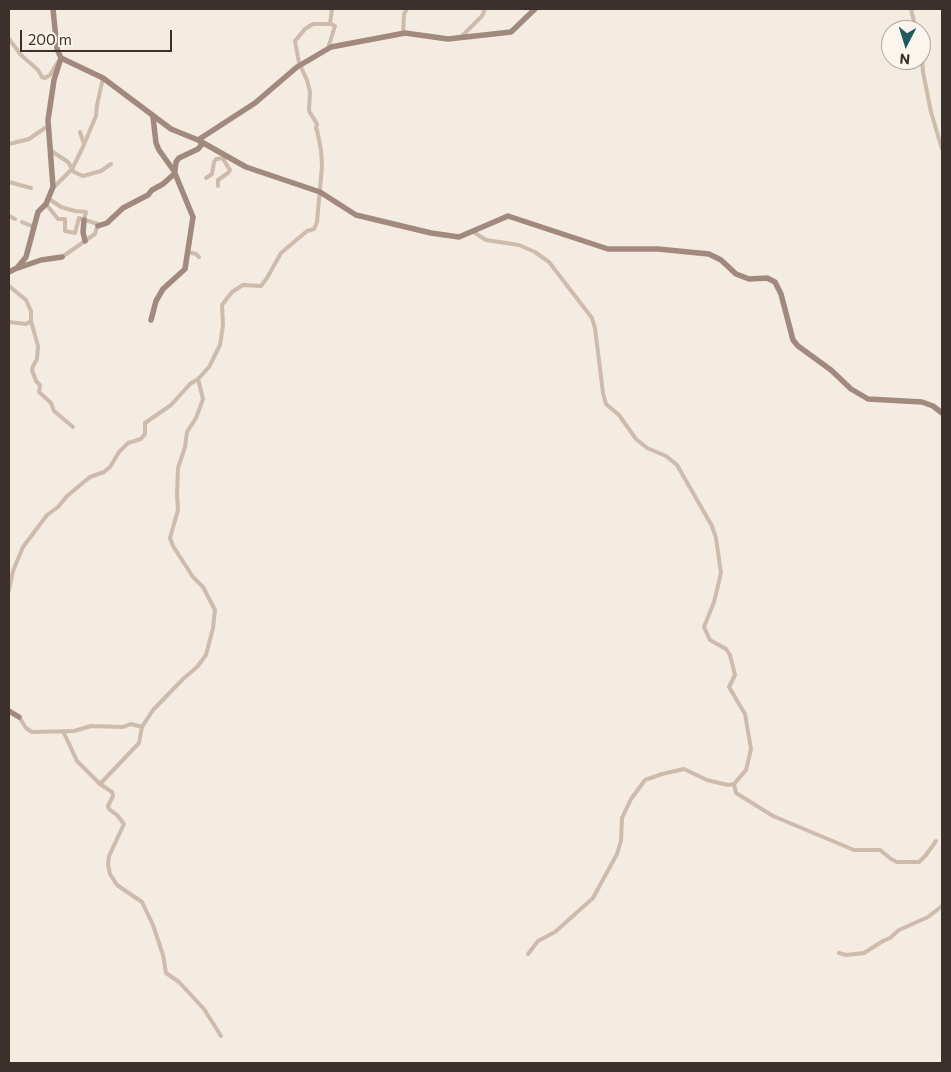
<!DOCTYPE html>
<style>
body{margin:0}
#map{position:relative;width:951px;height:1072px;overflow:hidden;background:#f4ebe1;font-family:Commissioner,sans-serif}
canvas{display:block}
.frame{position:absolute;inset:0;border:10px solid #3b302b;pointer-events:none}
.north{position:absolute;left:881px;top:20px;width:50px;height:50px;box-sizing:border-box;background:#fbf5ee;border:1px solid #aea6a0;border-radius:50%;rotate:185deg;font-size:14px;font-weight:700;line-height:20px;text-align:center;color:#3b302b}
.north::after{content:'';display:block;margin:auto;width:18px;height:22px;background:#1f5a5e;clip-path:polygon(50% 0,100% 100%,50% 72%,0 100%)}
.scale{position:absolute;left:20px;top:30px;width:152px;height:22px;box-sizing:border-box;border:2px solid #3b302b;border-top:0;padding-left:6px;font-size:15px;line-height:18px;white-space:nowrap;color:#3b302b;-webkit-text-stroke:4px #fbf5ee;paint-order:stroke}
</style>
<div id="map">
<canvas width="951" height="1072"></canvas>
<div class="frame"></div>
<div class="north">N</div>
<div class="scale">200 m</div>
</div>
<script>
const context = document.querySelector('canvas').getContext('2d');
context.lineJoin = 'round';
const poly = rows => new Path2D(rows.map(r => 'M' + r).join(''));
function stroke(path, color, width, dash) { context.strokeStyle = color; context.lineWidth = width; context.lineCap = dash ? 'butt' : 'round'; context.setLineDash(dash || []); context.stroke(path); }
const street = poly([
 [911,9,916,30],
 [330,24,332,9],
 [403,34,404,14,407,9],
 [461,37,482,16,485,9],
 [9,39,21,55,38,70,42,77,45,78,50,75,58,62],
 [921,47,923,72,931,112,942,149],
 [80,132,84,144],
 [9,144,29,139,48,126],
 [50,150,68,162,74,172,83,176,101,171,111,164],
 [206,178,212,174,214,162,216,159,225,158],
 [9,182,31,188],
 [218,186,218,180,228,173,230,170,223,159],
 [53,188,72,169,82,149,96,116,97,105,103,78],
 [49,199,61,207,75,211,86,212,84,220],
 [46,204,58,219,65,219,65,231,75,233,79,218,98,224,95,234,62,257],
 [9,216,15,219],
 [22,222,34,227],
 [472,231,486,240,519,245,535,252,549,262,592,318,595,328,603,393,606,404,619,415,636,439,647,448,666,456,677,465,712,526,716,538,721,573,714,602,704,627,710,640,726,649,730,655,735,675,729,687,745,714,751,749,746,770,734,784],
 [188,252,196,254,199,257],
 [9,286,26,300,31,311,31,321,26,324,9,322],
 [31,321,38,346,37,359,33,366,32,370,36,381,40,385,39,392,51,403,54,411,73,427],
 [9,590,13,571,23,547,47,515,58,507,67,496,90,477,104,472,110,467,119,452,128,443,141,439,145,434,145,423,171,405,190,384,198,379],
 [19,717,26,728,32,732,74,731,91,726,123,727,131,724,142,727,153,710,183,679,197,667,206,655,213,628,215,610,203,587,193,577,173,546,170,538,178,510,177,495,178,468,185,447,187,432,196,418,203,399,198,379,209,367,220,345,223,325,222,305,232,292,243,285,261,286,267,278,281,253,307,231,314,229,317,222,322,166,321,150,317,130,316,129,317,124,309,111,310,92,307,80,299,63,295,41,305,29,313,24,331,24,335,26,329,45,331,47],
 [142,727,139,743,100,784,112,792,113,796,108,806,109,809,117,815,124,824,109,856,108,864,110,874,117,885,142,902,153,925,163,955,166,973,179,982,204,1009,221,1036],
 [63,731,77,761,100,784],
 [839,953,846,955,864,953,883,941,890,938,899,930,928,917,942,906],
 [528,954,538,941,555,932,593,898,617,854,621,841,622,818,631,799,645,780,662,774,684,769,707,780,728,785,734,784,736,793,773,816,854,850,880,850,891,859,897,862,919,862,926,855,936,841]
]);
const secondary = poly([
 [53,9,57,49,61,58,103,78,171,129,198,140,246,167,320,192,356,215,431,233,459,237,508,216,608,249,658,249,709,254,721,260,736,274,749,279,767,278,775,282,781,294,793,340,798,346,831,370,851,389,868,399,922,402,933,406,942,413],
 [198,140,255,103,297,67,331,47,405,33,448,39,511,32,535,9],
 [175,171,176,162,179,158,198,149,203,143],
 [84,220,83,232,85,241],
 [98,226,107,223,123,208,148,195,152,190,163,184,174,174],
 [18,268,41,260,62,257],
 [9,272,17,268,26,257,38,212,46,204,53,187,48,120,54,80,61,58],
 [151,320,156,301,163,289,185,269,193,217,174,171,159,150,156,143,153,117],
 [9,711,19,717]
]);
stroke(street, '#cdbbac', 4);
stroke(secondary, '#a18a7d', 5.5);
</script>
